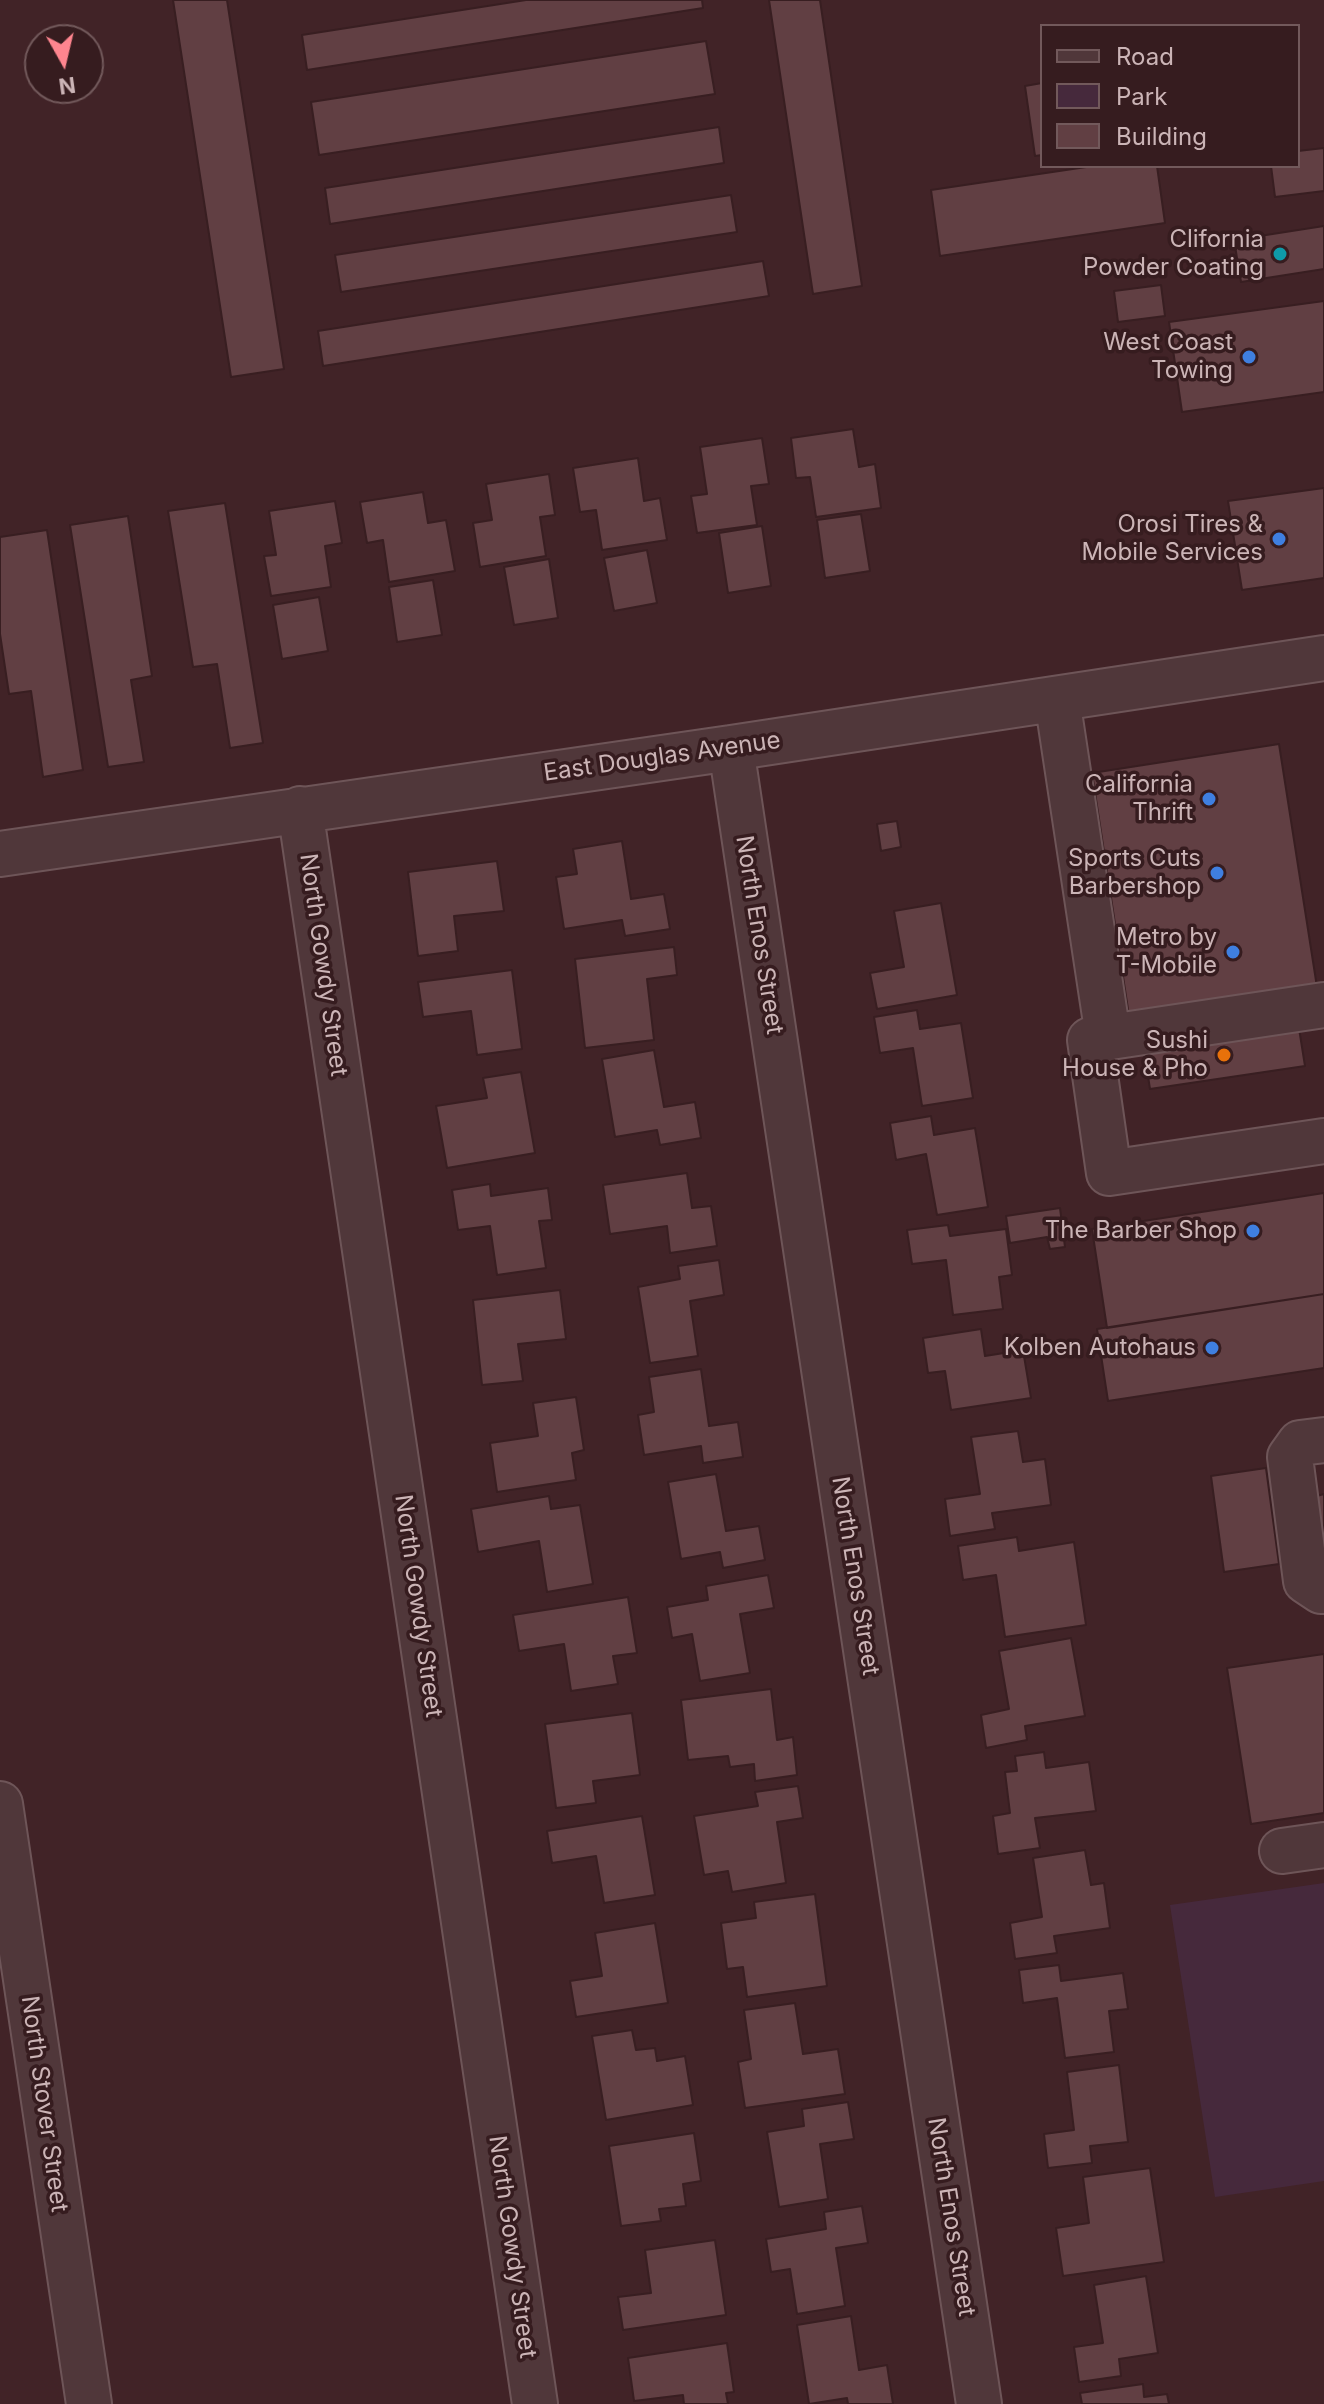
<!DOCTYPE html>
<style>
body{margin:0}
#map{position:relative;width:1324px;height:2404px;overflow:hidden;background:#412327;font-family:Inter,sans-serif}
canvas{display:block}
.legend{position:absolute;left:1040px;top:24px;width:260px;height:144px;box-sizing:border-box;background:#361c1f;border:2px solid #72595b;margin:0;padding:10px 14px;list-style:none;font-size:24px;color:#cbb4b6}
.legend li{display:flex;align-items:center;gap:16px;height:40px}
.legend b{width:40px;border:2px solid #72595b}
.north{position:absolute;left:24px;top:24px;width:80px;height:80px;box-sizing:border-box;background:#361c1f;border:2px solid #72595b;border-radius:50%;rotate:172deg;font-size:22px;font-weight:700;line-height:32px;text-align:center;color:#cbb4b6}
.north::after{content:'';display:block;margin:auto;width:28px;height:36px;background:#ff858f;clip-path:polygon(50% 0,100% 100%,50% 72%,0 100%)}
</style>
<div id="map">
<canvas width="1324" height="2404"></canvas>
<ul class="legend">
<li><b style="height:10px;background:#50373a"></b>Road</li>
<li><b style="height:22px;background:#46293c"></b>Park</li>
<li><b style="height:22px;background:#613f43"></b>Building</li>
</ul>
<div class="north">N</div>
</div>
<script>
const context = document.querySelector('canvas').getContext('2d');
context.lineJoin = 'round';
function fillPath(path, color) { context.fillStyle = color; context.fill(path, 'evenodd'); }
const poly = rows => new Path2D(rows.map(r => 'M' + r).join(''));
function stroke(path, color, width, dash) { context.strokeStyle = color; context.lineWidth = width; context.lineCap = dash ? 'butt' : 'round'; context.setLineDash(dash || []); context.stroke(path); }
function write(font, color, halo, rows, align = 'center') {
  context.font = font + ' Inter,sans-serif'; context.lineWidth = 7; context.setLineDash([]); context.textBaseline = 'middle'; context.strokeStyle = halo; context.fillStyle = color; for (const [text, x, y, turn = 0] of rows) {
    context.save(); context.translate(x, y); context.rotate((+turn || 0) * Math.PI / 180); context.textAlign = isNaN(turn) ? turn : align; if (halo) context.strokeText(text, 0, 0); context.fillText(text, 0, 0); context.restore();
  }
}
const green = poly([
 [1324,1883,1324,2181,1215,2197,1170,1905]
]);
const building = poly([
 [173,0,227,0,284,369,231,377,173,0],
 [526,0,702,0,703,8,307,70,302,35,526,0],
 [769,0,820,0,862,286,813,294,769,0],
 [706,41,715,94,319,155,311,102,706,41],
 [1042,83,1042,155,1035,156,1025,86,1042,83],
 [719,127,724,163,330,224,325,188,719,127],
 [1324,148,1324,191,1275,197,1271,166,1298,166,1298,151,1324,148],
 [1093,166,1157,166,1165,223,940,256,931,190,1093,166],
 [731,195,737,232,341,292,335,255,731,195],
 [1324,226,1324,269,1241,282,1234,240,1324,226],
 [763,261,769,296,323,366,318,331,763,261],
 [1161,285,1165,316,1118,322,1114,291,1161,285],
 [1324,301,1324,392,1182,412,1169,322,1324,301],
 [853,429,859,467,875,464,881,508,816,517,810,477,796,478,791,438,853,429],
 [762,438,769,484,751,486,757,525,697,533,691,496,707,494,700,447,762,438],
 [638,458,644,501,660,498,667,540,602,550,596,510,580,512,573,468,638,458],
 [549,474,555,515,540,517,546,556,480,567,473,523,492,520,486,484,549,474],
 [1324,488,1324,578,1242,590,1228,501,1324,488],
 [423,492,428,523,446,520,455,571,389,582,383,540,367,543,360,502,423,492],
 [335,501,342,543,325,546,331,587,271,596,264,556,276,555,269,511,335,501],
 [225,503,263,743,230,748,217,664,193,667,168,511,225,503],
 [861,514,870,571,825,578,817,520,861,514],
 [128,516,152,676,131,680,144,762,108,767,70,525,128,516],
 [762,526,771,586,728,593,719,533,762,526],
 [47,530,83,770,43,777,31,691,9,694,0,634,0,537,47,530],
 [647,550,657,603,614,611,604,558,647,550],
 [549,559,558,618,514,625,504,567,549,559],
 [433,580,442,635,397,642,389,587,433,580],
 [319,597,328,651,282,659,273,605,319,597],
 [1279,744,1317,987,1129,1016,1092,773,1279,744],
 [897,821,901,847,881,851,877,824,897,821],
 [622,841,631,899,664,894,670,929,625,936,622,920,564,929,556,877,577,874,573,849,622,841],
 [497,861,504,911,454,916,458,951,418,956,408,872,497,861],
 [941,903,957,995,877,1009,870,973,904,967,894,911,941,903],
 [674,947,677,975,647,979,654,1040,585,1048,575,959,674,947],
 [512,970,522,1049,477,1055,471,1011,423,1017,418,982,512,970],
 [917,1010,920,1029,961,1023,973,1098,922,1106,913,1048,880,1053,874,1017,917,1010],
 [1298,1022,1305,1066,1150,1089,1143,1045,1298,1022],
 [654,1050,664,1107,695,1102,701,1138,660,1145,657,1130,615,1137,602,1059,654,1050],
 [521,1072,535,1153,447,1168,436,1106,487,1098,483,1078,521,1072],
 [931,1116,934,1135,975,1128,988,1207,937,1215,926,1154,896,1160,890,1123,931,1116],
 [687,1173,692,1208,711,1206,717,1246,670,1253,667,1226,610,1234,603,1185,687,1173],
 [490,1184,491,1196,548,1188,552,1220,539,1221,546,1268,497,1275,490,1226,458,1230,452,1190,490,1184],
 [1324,1193,1324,1294,1107,1328,1092,1229,1324,1193],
 [1060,1208,1065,1247,1050,1249,1047,1237,1010,1243,1006,1216,1060,1208],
 [948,1225,950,1236,1006,1229,1012,1275,999,1277,1003,1309,953,1315,946,1260,912,1264,907,1230,948,1225],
 [719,1260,724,1295,690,1301,698,1356,650,1363,638,1287,680,1279,678,1266,719,1260],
 [560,1290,566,1339,518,1344,523,1381,482,1385,473,1300,560,1290],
 [1324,1294,1324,1368,1108,1401,1097,1329,1324,1294],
 [981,1329,985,1356,1023,1350,1031,1398,951,1410,945,1371,928,1373,923,1338,981,1329],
 [701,1369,709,1426,738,1422,743,1457,703,1463,701,1446,644,1455,638,1415,654,1412,649,1377,701,1369],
 [576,1397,584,1450,572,1453,576,1480,497,1492,490,1443,538,1436,533,1403,576,1397],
 [1018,1431,1023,1462,1045,1459,1051,1505,992,1513,995,1529,950,1536,945,1499,980,1494,971,1437,1018,1431],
 [1266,1468,1279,1564,1224,1572,1211,1476,1266,1468],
 [716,1474,726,1531,759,1526,765,1560,723,1568,720,1552,681,1559,668,1482,716,1474],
 [1324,1494,1324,1537,1323,1537,1317,1496,1324,1494],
 [549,1496,551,1509,580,1505,593,1584,547,1592,539,1541,478,1552,471,1509,549,1496],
 [1017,1537,1019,1551,1074,1542,1086,1625,1005,1637,996,1575,963,1580,958,1546,1017,1537],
 [768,1575,774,1608,740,1614,750,1673,700,1681,692,1634,672,1638,667,1607,708,1600,706,1586,768,1575],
 [628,1597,637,1653,613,1656,618,1684,571,1691,564,1644,519,1651,513,1615,628,1597],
 [1071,1638,1085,1716,1025,1726,1027,1740,986,1748,981,1715,1009,1709,999,1651,1071,1638],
 [1324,1654,1324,1813,1251,1824,1227,1668,1324,1654],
 [771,1689,777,1740,793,1737,797,1775,755,1781,754,1764,730,1767,728,1756,688,1760,681,1700,771,1689],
 [632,1713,640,1775,593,1781,596,1803,556,1808,545,1724,632,1713],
 [1044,1752,1046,1768,1089,1762,1096,1811,1035,1818,1040,1848,998,1854,993,1816,1010,1813,1005,1772,1017,1771,1015,1756,1044,1752],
 [798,1786,803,1818,777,1822,786,1883,732,1892,728,1871,704,1875,694,1816,758,1806,755,1792,798,1786],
 [642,1816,655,1895,604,1903,596,1856,552,1863,547,1831,642,1816],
 [1085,1850,1091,1885,1104,1883,1110,1928,1054,1936,1057,1953,1015,1959,1010,1923,1042,1917,1033,1858,1085,1850],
 [815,1894,827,1986,747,1997,743,1967,727,1969,721,1923,756,1918,754,1902,815,1894],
 [655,1923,668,2003,576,2017,570,1981,602,1976,595,1933,655,1923],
 [1059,1965,1061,1981,1123,1973,1128,2009,1109,2011,1114,2052,1065,2058,1057,1998,1023,2003,1019,1970,1059,1965],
 [795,2003,803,2054,838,2049,845,2094,745,2108,738,2062,751,2059,744,2010,795,2003],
 [632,2030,636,2050,655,2048,657,2061,685,2056,693,2105,606,2120,592,2036,632,2030],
 [1119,2065,1128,2142,1090,2146,1092,2163,1048,2168,1044,2134,1074,2130,1067,2072,1119,2065],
 [848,2102,854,2139,820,2144,828,2199,779,2207,767,2132,804,2126,802,2109,848,2102],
 [694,2133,701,2181,683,2184,686,2206,659,2209,661,2221,621,2226,609,2146,694,2133],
 [1150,2168,1164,2262,1063,2276,1056,2228,1089,2223,1083,2177,1150,2168],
 [862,2206,868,2243,836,2248,845,2306,797,2314,790,2269,771,2272,766,2239,826,2229,824,2212,862,2206],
 [715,2240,726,2315,623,2330,618,2297,651,2293,645,2250,715,2240],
 [1146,2276,1158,2353,1119,2359,1121,2376,1079,2382,1074,2347,1103,2343,1094,2285,1146,2276],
 [851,2316,859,2370,887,2365,893,2404,848,2404,847,2398,809,2404,797,2325,851,2316],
 [727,2343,734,2392,726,2393,728,2404,684,2404,683,2395,634,2401,628,2358,727,2343],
 [1143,2384,1144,2397,1167,2394,1169,2404,1082,2404,1080,2393,1143,2384]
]);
const minor = poly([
 [1057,699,1108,1036],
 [731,748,979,2404],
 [300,809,535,2404],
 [0,854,731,748,1324,658],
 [1324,1005,1090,1040,1109,1173,1324,1141],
 [1324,1440,1300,1443,1290,1457,1306,1581,1321,1591,1324,1591],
 [0,1804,89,2404],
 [1282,1851,1324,1845]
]);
const markers = [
 [1280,254,8,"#0f9aa8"],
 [1249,357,8,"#3f7fe0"],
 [1279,539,8,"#3f7fe0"],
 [1209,799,8,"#3f7fe0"],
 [1217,873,8,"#3f7fe0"],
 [1233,952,8,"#3f7fe0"],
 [1224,1055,8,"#e8710a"],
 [1253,1231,8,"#3f7fe0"],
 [1212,1348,8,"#3f7fe0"]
];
const poiNames = [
 ["Clifornia",1264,240],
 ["Powder Coating",1264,268],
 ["West Coast",1233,343],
 ["Towing",1233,371],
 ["Orosi Tires &",1263,525],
 ["Mobile Services",1263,553],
 ["California",1193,785],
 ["Thrift",1193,813],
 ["Sports Cuts",1201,859],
 ["Barbershop",1201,887],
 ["Metro by",1217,938],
 ["T-Mobile",1217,966],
 ["Sushi",1208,1041],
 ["House & Pho",1208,1069],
 ["The Barber Shop",1237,1231],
 ["Kolben Autohaus",1196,1348]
];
const streetNames = [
 ["East Douglas Avenue",662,757,-8],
 ["North Enos Street",759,935,81],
 ["North Gowdy Street",323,965,82],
 ["North Enos Street",855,1576,81],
 ["North Gowdy Street",418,1606,82],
 ["North Stover Street",44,2104,82],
 ["North Enos Street",951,2217,81],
 ["North Gowdy Street",512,2247,82]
];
fillPath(green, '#46293c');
fillPath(building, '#613f43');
stroke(building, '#381e21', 2);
stroke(minor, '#6e5558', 48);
stroke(minor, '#50373a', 44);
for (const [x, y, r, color] of markers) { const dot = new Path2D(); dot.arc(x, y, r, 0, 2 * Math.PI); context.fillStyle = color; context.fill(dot); stroke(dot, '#361c1f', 3); }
write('24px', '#cbb4b6', '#361c1f', poiNames, 'right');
write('24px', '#cbb4b6', '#361c1f', streetNames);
</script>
